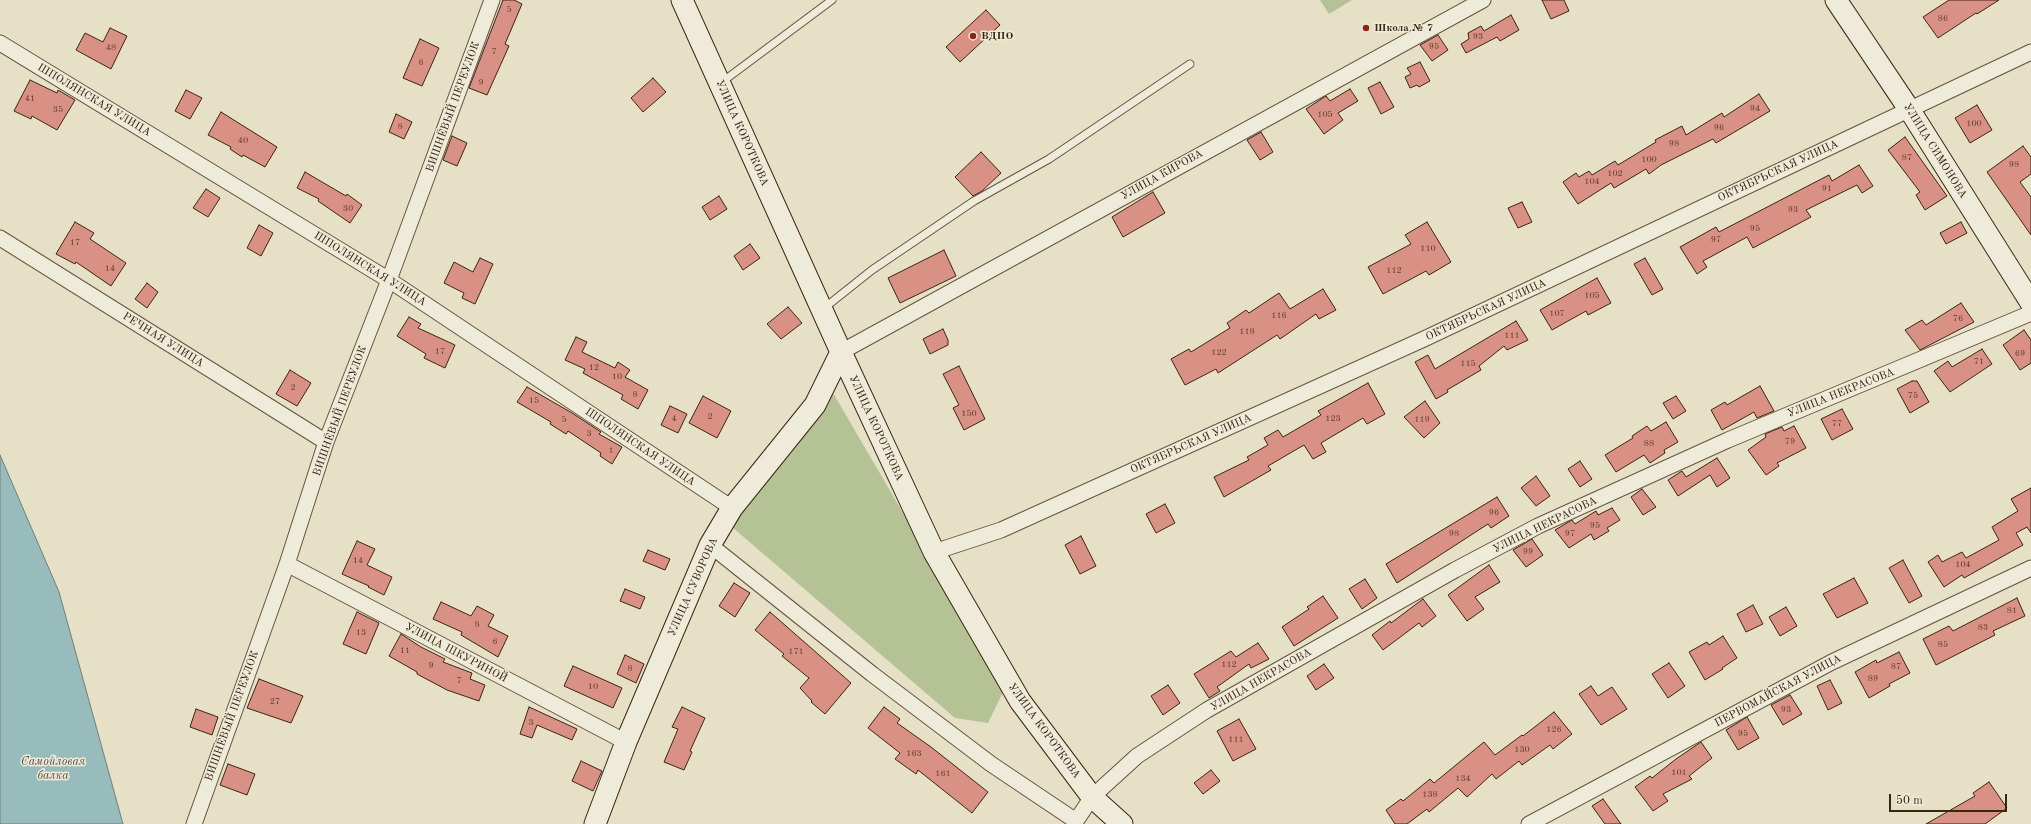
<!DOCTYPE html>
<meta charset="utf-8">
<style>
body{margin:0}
#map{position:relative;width:2031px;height:824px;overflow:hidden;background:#e6e0c6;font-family:"Old Standard TT",serif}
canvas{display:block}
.scale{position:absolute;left:1889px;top:794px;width:118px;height:18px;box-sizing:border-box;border:2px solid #3c2510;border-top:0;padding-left:5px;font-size:12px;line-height:14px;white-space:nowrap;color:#3c2510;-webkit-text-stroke:3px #efebda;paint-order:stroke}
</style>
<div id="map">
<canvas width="2031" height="824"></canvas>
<div class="scale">50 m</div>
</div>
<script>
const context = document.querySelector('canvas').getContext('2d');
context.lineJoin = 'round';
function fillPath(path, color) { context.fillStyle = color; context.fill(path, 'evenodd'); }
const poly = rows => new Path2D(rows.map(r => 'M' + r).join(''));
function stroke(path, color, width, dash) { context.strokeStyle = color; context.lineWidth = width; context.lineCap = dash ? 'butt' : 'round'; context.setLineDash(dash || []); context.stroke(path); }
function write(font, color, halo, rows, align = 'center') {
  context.font = font + ' "Old Standard TT",serif'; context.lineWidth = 3; context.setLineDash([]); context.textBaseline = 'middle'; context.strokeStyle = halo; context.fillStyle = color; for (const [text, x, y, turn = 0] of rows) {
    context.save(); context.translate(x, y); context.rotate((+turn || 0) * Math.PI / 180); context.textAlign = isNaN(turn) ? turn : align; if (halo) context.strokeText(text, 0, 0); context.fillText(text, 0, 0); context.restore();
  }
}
const green = poly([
 [1320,0,1352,0,1329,14],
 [829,386,1005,688,988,723,955,718,732,527]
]);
const water = poly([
 [0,455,59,592,123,824,0,824,0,455]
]);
const building = poly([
 [503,0,514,0,522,4,505,44,509,46,487,95,469,88,503,0],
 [1542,0,1564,0,1569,11,1551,19,1542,0],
 [1949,0,1999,0,1977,14,1976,13,1938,38,1923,17,1949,0],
 [986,10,1000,25,960,62,946,47,986,10],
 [1511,15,1519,30,1500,41,1497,37,1466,53,1461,44,1469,39,1468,33,1481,26,1484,31,1511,15],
 [110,28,127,36,111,69,76,50,85,33,103,42,110,28],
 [1438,35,1448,50,1432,61,1420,45,1438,35],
 [420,39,439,48,422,86,403,78,420,39],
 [1420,62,1430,81,1419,87,1417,85,1410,88,1405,77,1411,74,1407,68,1420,62],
 [653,78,666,92,643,112,631,98,653,78],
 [30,80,57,93,58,90,75,100,57,130,32,116,31,119,14,111,30,80],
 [1380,82,1394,107,1381,114,1368,88,1380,82],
 [1350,89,1358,101,1338,113,1343,120,1324,134,1306,109,1326,96,1330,101,1350,89],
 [186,90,202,98,190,119,175,111,186,90],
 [1759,94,1770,111,1716,143,1713,139,1661,165,1649,174,1646,169,1614,188,1611,183,1578,204,1563,182,1576,173,1579,177,1589,171,1592,175,1615,161,1618,165,1656,142,1655,140,1682,126,1686,135,1722,113,1724,117,1759,94],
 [1977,105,1992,130,1970,143,1955,118,1977,105],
 [221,112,277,147,265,167,243,155,242,157,230,149,231,147,208,135,221,112],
 [396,114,412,122,404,139,389,132,396,114],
 [1261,132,1273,152,1260,160,1247,140,1261,132],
 [452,136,467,143,457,166,443,160,452,136],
 [1905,137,1947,196,1925,210,1916,195,1920,192,1888,150,1905,137],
 [2023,146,2031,157,2031,174,2020,182,2031,197,2031,235,1987,172,2023,146],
 [981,152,1001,173,982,191,973,196,955,177,981,152],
 [1859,165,1873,186,1862,193,1857,185,1806,210,1811,217,1753,248,1747,237,1703,261,1707,267,1697,274,1680,247,1716,227,1719,232,1829,175,1832,181,1859,165],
 [305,172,346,196,347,194,362,205,350,223,318,201,319,199,297,188,305,172],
 [206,189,220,198,208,217,193,208,206,189],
 [1153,192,1165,213,1123,237,1112,217,1153,192],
 [719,196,727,209,710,220,702,207,719,196],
 [1522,202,1532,222,1518,228,1508,208,1522,202],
 [75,222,94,233,90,239,126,263,111,286,76,262,75,264,56,254,75,222],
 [1427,222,1451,262,1429,275,1426,271,1383,294,1368,267,1411,244,1405,235,1427,222],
 [1961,222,1967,233,1946,244,1940,233,1961,222],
 [259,225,273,233,261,256,247,248,259,225],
 [750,244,760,258,743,270,734,256,750,244],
 [944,250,956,276,900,303,888,278,944,250],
 [480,258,493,264,475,304,462,298,464,293,444,283,454,262,473,272,480,258],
 [1645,258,1663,289,1652,295,1634,264,1645,258],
 [1597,278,1611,303,1588,315,1586,311,1552,330,1540,310,1597,278],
 [147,283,158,292,147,308,135,299,147,283],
 [1323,289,1336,310,1319,319,1316,314,1280,339,1277,335,1218,373,1216,369,1185,385,1171,359,1189,349,1191,352,1230,328,1227,323,1246,310,1249,313,1279,293,1290,309,1323,289],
 [1961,303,1974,322,1920,350,1905,330,1922,320,1926,325,1961,303],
 [788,307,802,323,781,339,767,324,788,307],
 [409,317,421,324,418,328,455,345,445,368,424,358,426,354,397,336,409,317],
 [1516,321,1528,340,1507,350,1504,346,1479,366,1481,370,1447,390,1448,392,1436,399,1415,362,1428,355,1435,369,1516,321],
 [943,329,948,340,948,345,930,354,923,339,943,329],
 [2024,330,2031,340,2031,363,2020,370,2003,345,2024,330],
 [576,337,587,342,582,352,615,368,618,362,630,370,625,377,648,390,638,409,621,399,623,395,583,373,585,369,565,360,576,337],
 [1982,349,1992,364,1950,392,1934,371,1948,361,1952,367,1982,349],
 [959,366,985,419,964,430,953,408,959,405,943,374,959,366],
 [290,370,311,383,297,406,276,394,290,370],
 [1912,381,1917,381,1929,402,1910,413,1897,389,1912,381],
 [1368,383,1385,414,1367,424,1363,418,1321,443,1326,452,1313,459,1304,445,1268,466,1271,470,1224,497,1214,477,1249,460,1247,457,1268,445,1264,438,1278,430,1283,437,1321,415,1318,411,1368,383],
 [1760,386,1774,411,1757,418,1754,412,1722,430,1711,410,1725,402,1727,405,1760,386],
 [527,387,572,413,601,432,599,434,622,447,612,464,600,456,601,453,568,431,566,434,550,424,551,422,517,402,527,387],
 [703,396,731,411,717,438,689,423,703,396],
 [1676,396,1686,411,1673,419,1663,403,1676,396],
 [1425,401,1440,423,1424,438,1404,417,1425,401],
 [670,406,687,414,678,433,661,425,670,406],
 [1842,409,1853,429,1832,440,1821,419,1842,409],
 [1666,422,1678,442,1664,450,1665,453,1650,463,1644,455,1616,472,1605,455,1633,438,1632,436,1647,426,1651,431,1666,422],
 [1794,426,1806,448,1777,463,1779,466,1766,475,1748,450,1766,437,1765,434,1782,427,1784,431,1794,426],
 [1717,458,1730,478,1717,487,1710,475,1678,496,1668,480,1682,471,1686,477,1717,458],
 [1580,461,1592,479,1580,487,1568,469,1580,461],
 [1536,476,1550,496,1536,506,1521,488,1536,476],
 [2031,488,2031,533,2027,527,2016,533,2023,545,1964,578,1962,575,1944,587,1928,562,1938,555,1942,562,1962,552,1966,558,1999,540,1992,527,2018,511,2011,499,2031,488],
 [1642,489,1656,507,1643,515,1631,497,1642,489],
 [1497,497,1509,516,1491,528,1488,524,1397,583,1386,564,1497,497],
 [1165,504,1175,523,1156,533,1146,514,1165,504],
 [1612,508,1620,520,1607,528,1609,531,1594,540,1591,534,1569,548,1555,530,1572,520,1575,524,1596,511,1598,515,1612,508],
 [1081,536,1096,566,1080,574,1065,545,1081,536],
 [1532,539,1543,555,1526,567,1513,550,1532,539],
 [357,541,375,549,367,565,392,577,384,595,368,587,369,586,342,574,357,541],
 [648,550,670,559,665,570,643,561,648,550],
 [1903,560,1922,596,1909,603,1889,568,1903,560],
 [1489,565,1500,582,1475,597,1484,609,1467,621,1448,595,1489,565],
 [1854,578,1868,603,1837,618,1823,594,1854,578],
 [1365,579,1377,598,1362,609,1349,589,1365,579],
 [734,583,750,593,735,617,719,606,734,583],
 [625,589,645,597,640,609,620,601,625,589],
 [1323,596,1338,618,1294,646,1282,627,1309,609,1307,607,1323,596],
 [2017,598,2025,616,1993,631,1995,635,1936,665,1923,639,1949,626,1953,631,2017,598],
 [1423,599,1436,616,1422,627,1419,623,1383,650,1372,635,1390,621,1391,623,1423,599],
 [441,602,471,616,477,606,494,615,488,626,508,636,498,657,461,635,462,632,433,619,441,602],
 [1753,605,1763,624,1746,632,1737,614,1753,605],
 [1786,607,1797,626,1780,636,1769,617,1786,607],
 [357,612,379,623,366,654,343,644,357,612],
 [770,612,851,683,825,714,811,702,812,701,800,688,809,678,782,656,784,654,755,630,770,612],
 [401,634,421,647,445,659,443,662,472,673,470,679,485,685,479,701,447,690,417,674,417,672,389,656,401,634],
 [1723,636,1737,658,1722,668,1723,669,1705,680,1689,652,1707,642,1709,645,1723,636],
 [1258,643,1269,659,1251,668,1249,664,1217,687,1220,691,1209,698,1194,674,1231,651,1236,657,1258,643],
 [1899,652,1910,673,1889,684,1890,686,1869,698,1855,672,1876,660,1877,663,1899,652],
 [625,655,644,664,636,683,617,674,625,655],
 [1669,663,1685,686,1668,698,1652,674,1669,663],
 [1324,664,1334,678,1316,690,1307,676,1324,664],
 [573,666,622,688,613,708,564,686,573,666],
 [259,679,303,696,291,723,247,708,259,679],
 [1830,680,1842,703,1828,710,1817,686,1830,680],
 [1168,685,1180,703,1163,715,1151,696,1168,685],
 [1591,686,1598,696,1612,687,1627,709,1601,725,1579,694,1591,686],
 [1790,695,1802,714,1783,725,1771,705,1790,695],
 [529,707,577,729,572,740,537,725,532,738,520,734,529,707],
 [682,707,705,718,690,751,692,752,684,770,664,762,678,729,672,727,682,707],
 [884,707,900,719,897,723,931,747,988,792,972,813,918,770,916,774,895,759,900,753,868,728,884,707],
 [196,709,218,717,212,735,190,727,196,709],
 [1554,712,1572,734,1553,749,1550,745,1522,765,1519,761,1496,779,1492,774,1467,797,1458,788,1429,812,1427,809,1407,824,1395,824,1386,810,1401,799,1403,801,1430,779,1434,783,1484,742,1495,755,1522,735,1523,736,1554,712],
 [1747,717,1759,738,1738,750,1726,730,1747,717],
 [1239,719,1256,749,1233,761,1217,731,1239,719],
 [1701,742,1712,758,1689,776,1692,779,1663,794,1668,801,1653,811,1635,787,1650,776,1652,778,1676,759,1701,742],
 [581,761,602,771,593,791,572,781,581,761],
 [228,764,255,774,247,795,220,785,228,764],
 [1211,770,1220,781,1203,794,1194,783,1211,770],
 [1989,782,2007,808,1985,824,1926,824,1975,796,1973,793,1989,782],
 [1603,799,1621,824,1605,824,1592,806,1603,799]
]);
const lane = poly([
 [722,82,832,0],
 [823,309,872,270,974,201,1049,159,1190,64]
]);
const street = poly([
 [0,43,389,280,732,508],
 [0,238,326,442],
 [841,352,1483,0],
 [710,545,872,674,991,764,1076,821,1092,797,1137,756,1207,710,1455,570,1538,526,1728,440,2031,313],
 [934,552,1001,530,1424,339,2031,52],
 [287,564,626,742],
 [194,824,287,564,326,442,389,280,492,0],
 [1529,824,1832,662,2031,568]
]);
const secondary = poly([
 [682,0,841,352,934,552,1020,701,1092,797,1122,824],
 [1836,0,1909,109,2031,303],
 [595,824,626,742,710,545,732,508,815,405,841,352]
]);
const markers = [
 [1366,28,4,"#8f2418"],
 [973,36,4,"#8f2418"]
];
const numberNames = [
 ["5",509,10],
 ["86",1943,19],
 ["93",1478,37],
 ["95",1434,47],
 ["48",111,48],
 ["7",494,52],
 ["6",421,63],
 ["9",481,83],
 ["41",30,99],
 ["94",1755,109],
 ["35",58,110],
 ["105",1325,115],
 ["100",1974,124],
 ["8",400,127],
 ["96",1719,128],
 ["40",243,141],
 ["98",1674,144],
 ["87",1907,158],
 ["100",1649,160],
 ["98",2014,165],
 ["102",1615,174],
 ["104",1592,182],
 ["91",1827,189],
 ["30",348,209],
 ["93",1793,210],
 ["95",1755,229],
 ["97",1716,240],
 ["17",75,243],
 ["110",1428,249],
 ["14",110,269],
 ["112",1394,271],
 ["105",1592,296],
 ["107",1557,314],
 ["116",1279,316],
 ["76",1958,319],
 ["118",1247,332],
 ["111",1512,336],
 ["17",440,352],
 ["122",1219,353],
 ["69",2020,354],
 ["71",1979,362],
 ["115",1468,364],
 ["12",594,368],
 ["10",617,377],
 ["2",293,388],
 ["8",635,395],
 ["75",1913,396],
 ["15",534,401],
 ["150",969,414],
 ["2",710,417],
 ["4",674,419],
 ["123",1333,419],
 ["5",564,420],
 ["119",1422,420],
 ["77",1837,424],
 ["3",589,434],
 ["79",1790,442],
 ["88",1649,444],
 ["1",611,451],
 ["96",1494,513],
 ["95",1595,526],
 ["98",1454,534],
 ["97",1570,534],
 ["99",1528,552],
 ["14",358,561],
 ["104",1963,565],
 ["81",2012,611],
 ["8",477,625],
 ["83",1983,628],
 ["13",361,633],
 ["6",495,642],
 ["85",1943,645],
 ["11",405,651],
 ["171",796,652],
 ["112",1229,665],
 ["9",431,666],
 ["87",1896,667],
 ["8",630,669],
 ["89",1873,679],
 ["7",459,681],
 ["10",593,687],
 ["27",275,702],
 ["93",1786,710],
 ["3",531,723],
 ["126",1554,730],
 ["95",1743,734],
 ["111",1236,740],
 ["130",1522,750],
 ["163",914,754],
 ["101",1679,773],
 ["161",943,774],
 ["134",1463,779],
 ["138",1430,795]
];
const poiNames = [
 ["Школа № 7",1374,28],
 ["ВДПО",981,36]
];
const streetNames = [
 ["ШПОЛЯНСКАЯ УЛИЦА",94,100,31],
 ["ВИШНЁВЫЙ ПЕРЕУЛОК",453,107,-70],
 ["УЛИЦА КОРОТКОВА",742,133,66],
 ["УЛИЦА СИМОНОВА",1935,151,58],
 ["ОКТЯБРЬСКАЯ УЛИЦА",1778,171,-25],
 ["УЛИЦА КИРОВА",1162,175,-29],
 ["ШПОЛЯНСКАЯ УЛИЦА",370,269,32],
 ["ОКТЯБРЬСКАЯ УЛИЦА",1486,310,-25],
 ["РЕЧНАЯ УЛИЦА",163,340,32],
 ["УЛИЦА НЕКРАСОВА",1841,393,-22],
 ["ВИШНЁВЫЙ ПЕРЕУЛОК",340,411,-70],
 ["УЛИЦА КОРОТКОВА",876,428,65],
 ["ОКТЯБРЬСКАЯ УЛИЦА",1191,444,-24],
 ["ШПОЛЯНСКАЯ УЛИЦА",640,447,34],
 ["УЛИЦА НЕКРАСОВА",1545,525,-26],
 ["УЛИЦА СУВОРОВА",693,587,-66],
 ["УЛИЦА ШКУРИНОЙ",456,653,28],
 ["УЛИЦА НЕКРАСОВА",1261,680,-30],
 ["ПЕРВОМАЙСКАЯ УЛИЦА",1778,691,-28],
 ["ВИШНЁВЫЙ ПЕРЕУЛОК",232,716,-70],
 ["УЛИЦА КОРОТКОВА",1044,731,54]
];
const waterNames = [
 ["Самойловая",53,762],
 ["балка",53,776]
];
fillPath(green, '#b4c296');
fillPath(water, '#98bbbc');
stroke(water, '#737f77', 1);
fillPath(building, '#d99185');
stroke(building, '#3c2510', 1);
stroke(lane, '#66543e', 9);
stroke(street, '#66543e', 17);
stroke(secondary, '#3c2510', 23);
stroke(lane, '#efebda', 7);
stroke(street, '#efebda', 15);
stroke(secondary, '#efebda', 21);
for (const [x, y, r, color] of markers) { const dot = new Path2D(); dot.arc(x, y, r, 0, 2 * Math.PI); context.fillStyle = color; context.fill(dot); stroke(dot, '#efebda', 1.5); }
write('9px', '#63402d', null, numberNames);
write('bold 11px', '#3c2510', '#efebda', poiNames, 'left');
write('11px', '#3c2510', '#efebda', streetNames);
write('italic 12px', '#534a3b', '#efebda', waterNames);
</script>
